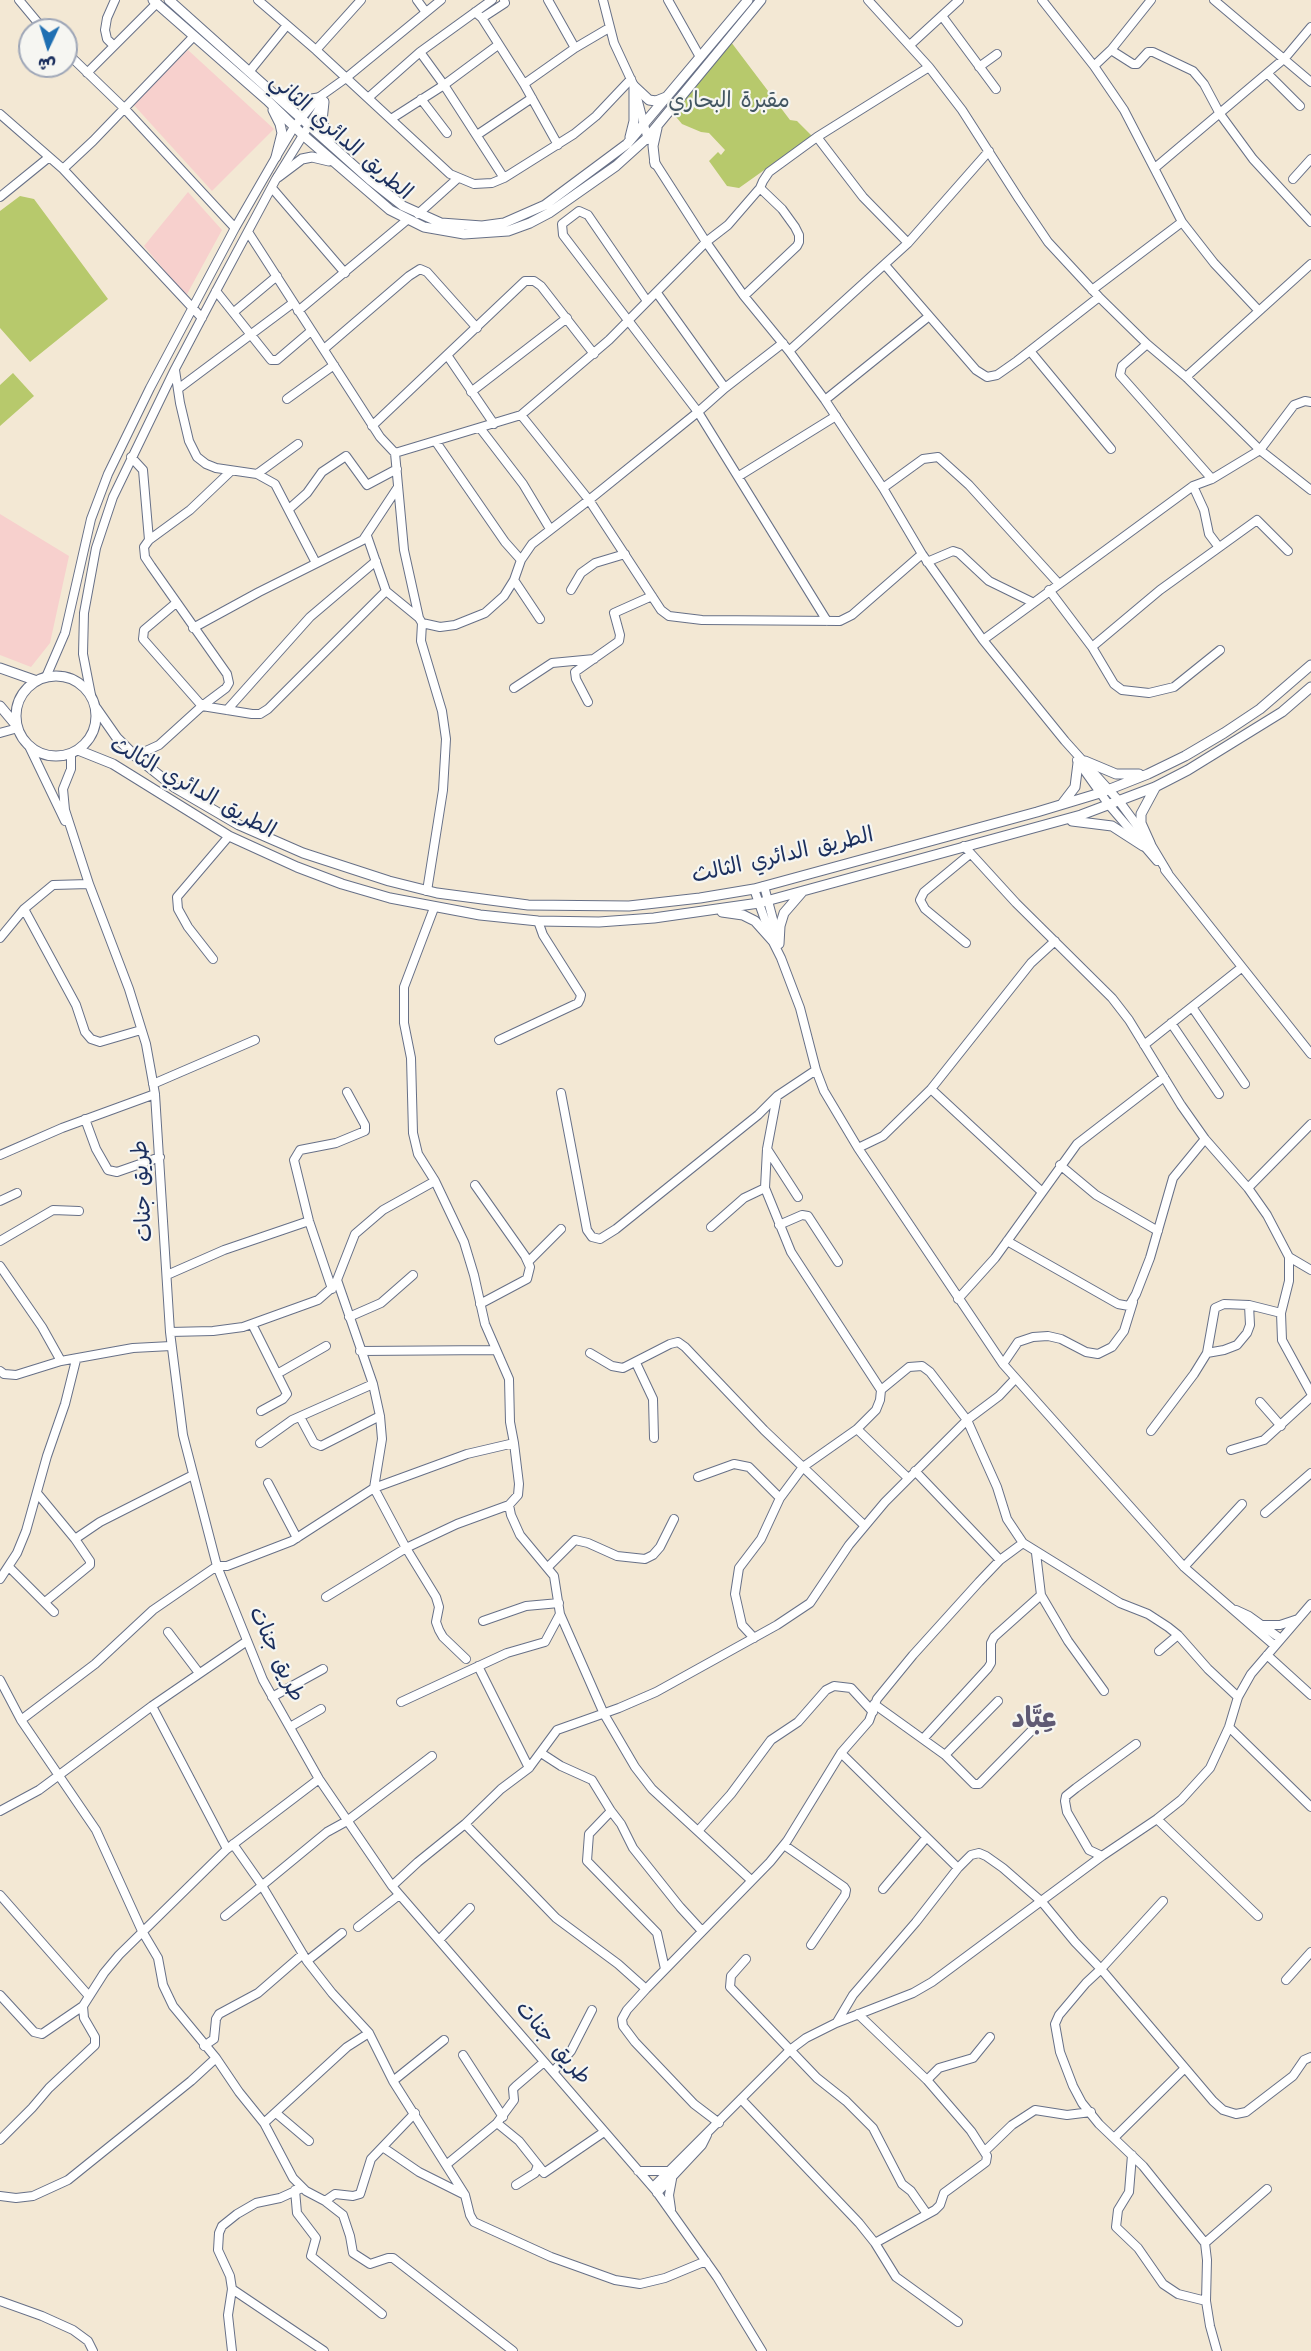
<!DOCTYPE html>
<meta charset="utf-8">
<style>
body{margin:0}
#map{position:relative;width:1311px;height:2351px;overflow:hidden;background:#f3e8d4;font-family:"Architects Daughter","Playpen Sans Arabic",sans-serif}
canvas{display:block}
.north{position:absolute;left:18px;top:18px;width:60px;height:60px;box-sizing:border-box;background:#f6f6f2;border:2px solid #9ea6b7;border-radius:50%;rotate:184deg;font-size:16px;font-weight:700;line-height:24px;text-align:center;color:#1b2f5e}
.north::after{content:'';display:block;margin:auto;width:21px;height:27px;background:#1f6fb2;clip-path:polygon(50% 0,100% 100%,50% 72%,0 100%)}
</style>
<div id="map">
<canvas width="1311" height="2351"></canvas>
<div class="north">ش</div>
</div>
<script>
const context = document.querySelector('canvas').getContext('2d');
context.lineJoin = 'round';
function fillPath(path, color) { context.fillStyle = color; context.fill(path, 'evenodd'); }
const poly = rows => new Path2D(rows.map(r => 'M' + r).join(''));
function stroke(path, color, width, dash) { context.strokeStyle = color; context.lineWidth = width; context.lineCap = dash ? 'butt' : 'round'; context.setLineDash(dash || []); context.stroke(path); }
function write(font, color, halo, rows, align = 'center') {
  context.font = font + ' "Architects Daughter","Playpen Sans Arabic",sans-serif'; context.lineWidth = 4.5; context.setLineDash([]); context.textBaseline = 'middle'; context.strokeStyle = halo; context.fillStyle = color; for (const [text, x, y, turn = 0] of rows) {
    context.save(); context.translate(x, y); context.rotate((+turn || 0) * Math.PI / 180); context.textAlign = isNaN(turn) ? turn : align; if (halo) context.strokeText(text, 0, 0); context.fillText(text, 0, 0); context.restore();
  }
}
const built = poly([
 [188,50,274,129,212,191,132,103],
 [188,192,222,230,186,296,144,246],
 [0,514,69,556,50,643,31,667,0,655]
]);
const green = poly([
 [731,42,790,120,797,121,812,136,739,188,727,186,709,161,718,152,721,155,725,150,709,133,701,132,682,124,672,112],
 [20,196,34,199,108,299,30,362,0,328,0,211],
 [13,373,34,396,0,426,0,385]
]);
const minor = poly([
 [19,0,44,30],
 [258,0,316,50,450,174,474,184,492,183,504,178,574,134,596,116,631,79],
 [417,0,425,11],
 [548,0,575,48],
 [603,0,614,43,634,86,648,140],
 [668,0,700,57],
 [868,0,929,67,962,110,1019,199,1048,242,1099,297,1147,344,1186,377,1260,450,1311,490],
 [1042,0,1094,66,1124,110,1182,222],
 [1151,0,1111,50,1133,64,1137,64,1148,52,1153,52,1193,71,1204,84,1220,114,1253,159,1311,222],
 [1214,0,1311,82],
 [475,12,482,18,524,84,558,145],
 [942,16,996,89],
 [482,18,505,3,504,0],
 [910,45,959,0],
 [114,46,107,39,105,30,107,18,115,0],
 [316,50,361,0],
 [66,52,124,108,235,228],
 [420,52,444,85,504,178],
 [1094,66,1111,50],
 [979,67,997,54],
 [249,72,287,25],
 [87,73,157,3],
 [1268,74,1300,106],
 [524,84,575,48,609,28],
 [368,98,420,52,492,0],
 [421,99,447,133],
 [0,114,63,169,202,318],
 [391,119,444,85,498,45],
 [477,135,532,98],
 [817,137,863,197,908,243],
 [654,161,706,242,744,296,789,351,825,400,883,488,922,554,983,640,1065,741,1119,801,1150,843,1168,873],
 [1156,167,1285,58,1311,27],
 [63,169,93,141,194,36],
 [1293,179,1311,159],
 [272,188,345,273],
 [0,197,48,158],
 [418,214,458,178],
 [248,232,380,437,395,453,405,450,521,415,609,340,706,242,728,225,760,188,763,181,769,172,817,137,929,67],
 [885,265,976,370,987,377,997,375,1017,361,1099,297],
 [1092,290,1182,222,1214,263,1259,311,1186,377],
 [216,291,271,360,277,360,311,331],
 [657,293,725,388],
 [744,296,797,246,799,242,799,235,795,227,782,209,760,188],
 [647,301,588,215,579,211,562,224,563,235,698,412,827,621],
 [298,311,407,220],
 [1259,311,1311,264],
 [234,312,277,276],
 [1147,344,1122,366,1120,375,1212,479],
 [324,349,409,276,420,269,427,272,477,328],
 [789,351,908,243,989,151],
 [1030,351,1111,449],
 [447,355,494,424],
 [175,370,180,403,189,441,197,457,206,464,216,468,257,474,298,444],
 [178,389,293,303],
 [471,392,567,318],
 [287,399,334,365],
 [825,400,928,317],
 [521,415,589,500,661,610,669,616,702,620,840,621,852,615,922,554],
 [372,426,525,281,534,281,541,286,594,354],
 [480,428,523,484,550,529],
 [436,442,505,542,521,560],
 [395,453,404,550,419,618],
 [131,457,143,470,149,540],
 [257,474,275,484,316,563],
 [739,476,836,416],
 [1193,486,1204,510,1209,534,1218,546],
 [883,488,923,459,938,457,969,485,1059,584],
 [289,509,307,493,322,472,346,456,367,485,397,469],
 [367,536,386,591,419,618,422,623,440,627,455,625,485,613,504,596,514,580,521,560,532,544,589,500,698,412,725,388,783,343],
 [927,562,953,551,959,553,989,581,1032,602],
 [514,580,540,619],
 [571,590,581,573,595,563,625,554],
 [1049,590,1092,647,1114,684,1122,690,1149,693,1174,687,1220,650],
 [176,603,144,630,143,639,202,706,252,714,260,714,268,709,386,591],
 [422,623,421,641,442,711,446,739,443,790,427,891],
 [193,628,259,592,363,540,398,487],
 [983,640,1193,486,1212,479,1260,450,1294,405,1305,401,1311,402],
 [1092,647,1160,590,1257,520,1288,551],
 [46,677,65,633,91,519,108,474,150,388,235,228,276,157,294,127,318,98,346,78,441,0],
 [514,688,552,663,594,659],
 [91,695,83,654,84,613,96,548,113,497,175,369,216,291,276,179,324,101],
 [588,702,576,679,575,672,619,641,620,635,614,613,652,596],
 [227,710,310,617,376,561],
 [0,733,18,728],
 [29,746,65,821],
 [71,754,71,769,63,789,65,810,89,884,129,989,146,1044,155,1094,170,1332,183,1435,217,1566,263,1680,319,1779,392,1886,656,2191,717,2277,762,2351],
 [135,756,159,745,202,706,226,688,229,683,227,674,151,566,145,557,144,547,149,540,190,510,231,471],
 [1077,760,1109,805,1157,861],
 [964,846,1016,903,1112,998,1129,1020,1181,1105,1205,1139,1248,1188,1267,1215,1289,1257,1289,1281,1281,1313,1282,1340,1311,1393],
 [1165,870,1311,1054],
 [764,886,778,938],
 [754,889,772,940,781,958,800,1008,816,1070,824,1091,858,1148,1003,1364,1184,1567,1275,1646],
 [24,909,76,1005,85,1032,91,1039,100,1042,141,1030],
 [0,938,24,909,53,885,89,884],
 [966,943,925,909,920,900,924,892,970,854],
 [213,959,188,927,178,909,177,897,229,836],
 [1192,1007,1245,1084],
 [1171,1023,1219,1094],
 [499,1040,578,1003,580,999,581,995,543,935,538,921],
 [1144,1045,1241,968],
 [816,1070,777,1096,767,1149,765,1188,791,1252,881,1390,880,1400,876,1410,857,1429,908,1478],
 [153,1084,255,1040],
 [931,1089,1041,1191],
 [561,1093,587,1230,592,1237,600,1239,616,1229,758,1115,776,1097],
 [85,1119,96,1149,108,1170,117,1172,160,1157],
 [858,1148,883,1136,931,1089,1031,963,1055,941],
 [767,1149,798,1197],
 [0,1155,62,1128,155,1094],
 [1060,1165,1096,1195,1158,1231],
 [475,1185,525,1256,530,1267,527,1279,480,1304],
 [1248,1188,1311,1124],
 [0,1201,17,1193],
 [779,1225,802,1215,808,1216,838,1262],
 [711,1227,744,1198,765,1188],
 [0,1241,53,1210,79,1211],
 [1007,1241,1118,1304,1129,1306,1136,1294,1150,1258,1173,1178,1205,1139],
 [1289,1257,1311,1270],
 [528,1262,561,1229],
 [0,1266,42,1327,61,1361],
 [167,1275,224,1250,309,1221],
 [337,1280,373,1384,380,1416,382,1439,374,1488,406,1548,436,1597,439,1607,436,1622,439,1630,443,1637,466,1659],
 [332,1289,309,1221,294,1160,300,1150,336,1143,365,1131,365,1125,347,1092],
 [958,1299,995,1258,1077,1144,1164,1077],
 [349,1317,381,1303,413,1275],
 [252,1324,287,1394,283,1399,261,1411],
 [170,1332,213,1331,243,1327,318,1300,335,1285,355,1234,383,1210,435,1181],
 [360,1351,495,1350],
 [590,1353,612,1366,623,1368,670,1344,678,1342,685,1347,764,1430,864,1525],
 [1207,1353,1224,1350,1237,1345,1247,1333,1250,1325,1249,1305],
 [636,1363,653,1399,654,1438],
 [1003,1364,1018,1342,1033,1337,1048,1336,1061,1339,1086,1352,1098,1354,1112,1347,1124,1331,1133,1302],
 [0,1371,4,1374,16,1375,61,1361,133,1348,171,1346],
 [277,1374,326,1346],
 [1260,1402,1281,1426],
 [300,1417,314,1443,321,1446,380,1416],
 [1151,1431,1194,1374,1207,1353,1215,1308,1224,1304,1249,1305,1281,1313],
 [260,1443,292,1420,373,1384],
 [1231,1450,1264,1440,1311,1397],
 [915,1471,1000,1560],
 [698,1477,734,1464,749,1467,780,1498],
 [268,1483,297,1538],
 [37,1493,75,1539,100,1522,193,1475],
 [1265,1513,1311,1473],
 [1023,1543,1120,1603,1148,1614,1168,1627,1178,1635,1208,1669,1238,1697],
 [1036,1553,1041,1595,1068,1641,1104,1691],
 [9,1567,54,1612],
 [548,1567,575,1540,588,1543,617,1556,645,1559,653,1555,660,1547,674,1519],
 [1184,1567,1242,1504],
 [0,1579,17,1553,26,1531,47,1456,65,1404,76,1360],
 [326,1597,406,1548,457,1524,509,1505],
 [45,1602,90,1565,90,1561,75,1539],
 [1236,1610,1249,1616,1281,1639],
 [560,1614,604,1714,635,1767,652,1789,751,1880],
 [483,1621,526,1606,559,1603],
 [1263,1625,1280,1625,1298,1619],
 [168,1632,199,1673],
 [754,1638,742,1625,735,1594,739,1568,761,1539,780,1498,803,1467,857,1429],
 [1159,1651,1178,1635],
 [1267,1655,1311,1695],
 [478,1666,529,1768],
 [0,1680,21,1720,96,1830,142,1931,158,1958,163,1985,173,2006,216,2058,239,2092,264,2123,293,2178,306,2191,325,2201,343,2215,350,2236,353,2253,370,2264,388,2258,393,2258,513,2351],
 [272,1697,323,1669],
 [401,1702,507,1653,545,1642,560,1614,554,1576,520,1535,511,1515,509,1505,518,1495,519,1484,514,1443,510,1422,509,1379,485,1324,474,1275,464,1242,435,1181,418,1154,413,1133,411,1058,404,1023,404,987,434,908],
 [874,1704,945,1755,998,1701],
 [152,1706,227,1849],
 [21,1720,95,1664,153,1610,217,1566,227,1566,292,1541,374,1488,467,1454,514,1443],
 [290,1727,321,1709],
 [1229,1727,1311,1807],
 [923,1739,988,1668,991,1663,991,1643,994,1637,1041,1595],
 [541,1753,561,1766,592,1780,611,1811,621,1824,633,1848,680,1907,702,1931],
 [841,1753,958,1868],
 [945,1755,974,1784,979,1784,1040,1722],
 [0,1811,39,1790,152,1706,247,1641],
 [611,1811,589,1834,587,1861,657,1933,665,1969],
 [1157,1819,1258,1916],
 [465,1824,556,1918,618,1964,646,1989],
 [698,1831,731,1794,771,1740,798,1722,826,1690,834,1686,851,1688,873,1712],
 [233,1844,261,1884,307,1961,332,1993,369,2033,393,2081,465,2195,470,2215,474,2222,551,2257,615,2280,640,2284,665,2278,706,2261],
 [784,1845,844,1887,846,1890,845,1895,811,1945],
 [1102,1856,1089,1850,1067,1812,1065,1801,1066,1796,1076,1788,1136,1744],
 [392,1886,418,1862,465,1824,501,1789,529,1768,557,1730,619,1708,656,1692,777,1625,810,1603,849,1545,885,1502,967,1420,999,1396,1015,1379],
 [883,1889,926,1838],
 [0,1895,88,1995],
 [1163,1901,1101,1969,1213,2101,1223,2110,1236,2114,1246,2112,1293,2076,1304,2060,1311,2057],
 [225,1916,327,1832,347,1821,432,1756],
 [358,1927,399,1895],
 [439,1940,470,1908],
 [746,1959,731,1976,730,1987,817,2078,846,2101,873,2128,902,2184,911,2191,927,2214],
 [307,1961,342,1933],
 [1286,1980,1311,1952],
 [0,1995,34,2032,42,2034,83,2006],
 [858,2014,927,2080,971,2131,987,2156,986,2162,978,2168,944,2193,940,2205,935,2210,875,2243],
 [837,2022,853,1995,916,1922,958,1868,971,1855,979,1853,986,1856,1003,1868,1042,1902,1075,1942,1101,1969,1086,1983,1059,2015,1055,2024,1060,2052,1073,2086,1082,2103,1099,2124,1143,2166,1205,2243,1207,2260,1206,2301,1210,2326,1217,2351],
 [204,2046,214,2039,216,2019,219,2014,258,1993,303,1954],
 [463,2055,503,2117],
 [553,2072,571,2051,592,2010],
 [927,2080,939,2068,973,2058,990,2037],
 [393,2081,444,2040],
 [741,2099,859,2223,875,2243,896,2277,958,2322],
 [276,2113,309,2141],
 [264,2123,347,2047,369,2033],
 [497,2123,519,2141,538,2165,535,2173,516,2185],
 [719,2123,694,2104,635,2042,623,2026,622,2019,627,2010,646,1989,770,1862,787,1841,841,1753,869,1721,877,1699,913,1655,979,1582,1000,1560,1023,1543,1007,1519,997,1487,967,1420,930,1372,922,1366,909,1367,881,1390],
 [1114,2138,1185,2068],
 [0,2140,32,2108,49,2088,95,2045,95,2037,84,2018,83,2006,104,1973,119,1955,227,1849,319,1779],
 [384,2148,419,2172,465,2195],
 [985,2151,1012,2125,1035,2110,1067,2115,1091,2112],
 [1132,2155,1129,2192,1118,2210,1116,2227,1138,2248,1163,2284,1178,2294,1206,2301],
 [446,2165,497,2123,514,2100,513,2089,516,2086,544,2062],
 [538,2165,544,2173,604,2132],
 [638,2171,669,2171],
 [653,2187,790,2050,806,2038,836,2023,913,1993,932,1982,1102,1856,1157,1819,1181,1800,1210,1768,1229,1727,1238,1697,1251,1674,1311,1604],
 [295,2190,297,2213,316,2238,311,2256,382,2314],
 [657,2193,702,2145,707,2135],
 [0,2196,16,2198,33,2196,68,2180,191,2081,216,2058],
 [325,2201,335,2194,353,2196,360,2194,371,2159,415,2113],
 [671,2209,669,2195,672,2179],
 [1205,2243,1267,2189],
 [232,2289,324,2351],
 [0,2301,42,2316,73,2330,88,2341,93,2351],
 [232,2351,228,2315,232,2289,230,2276,218,2250,219,2233,222,2226,237,2214,256,2203,280,2198,302,2188]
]);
const major = poly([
 [153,0,267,100,303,135,390,210,424,227,464,234,508,231,530,223,549,213,616,166,647,138,761,0],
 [169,0,370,180,403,206,441,223,482,226,504,223,545,205,627,144,748,0],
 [634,86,649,100,656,101,666,97],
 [280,94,299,101,318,98],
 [324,102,322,121,330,141],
 [273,110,280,124,282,133,276,157],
 [630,137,634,121,634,86],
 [655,164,653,146,657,128],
 [278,177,302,159,312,157,329,161],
 [0,668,37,681],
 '16 716a40 40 0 1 1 80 0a40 40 0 1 1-80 0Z',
 [0,706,16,725],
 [96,708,117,738,135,756,174,787,239,825,303,853,389,881,437,893,528,905,629,906,700,898,754,889,1037,812,1100,793,1148,774,1185,756,1224,733,1260,709,1311,665],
 [78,750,113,764,229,836,297,867,342,884,390,898,480,915,538,921,599,922,654,918,759,903,1081,815,1155,787,1188,770,1282,712,1311,687],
 [1085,761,1116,774,1139,774],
 [1062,804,1075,787,1078,763],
 [1072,821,1112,826,1143,846],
 [1150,843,1141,823,1141,814,1155,788],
 [722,912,743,915,755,921,772,940],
 [779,944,780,926,784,913,803,891]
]);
const parkNames = [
 ["مقبرة البحاري",729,102]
];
const streetNames = [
 ["الطريق الدائري الثاني",340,138,41],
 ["الطريق الدائري الثالث",192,789,29],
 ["الطريق الدائري الثالث",783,857,-13],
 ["طريق جنات",144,1191,-93],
 ["طريق جنات",275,1655,65],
 ["طريق جنات",552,2044,49]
];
const districtNames = [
 ["عِبَّاد",1034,1721]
];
fillPath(built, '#f7d0cd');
fillPath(green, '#b7c96c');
stroke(minor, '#677087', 10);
stroke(major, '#677087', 11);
stroke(minor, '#fff', 8);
stroke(major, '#fff', 9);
write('22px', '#425662', '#f6f6f2', parkNames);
write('22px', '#1b2f5e', '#f6f6f2', streetNames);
write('bold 28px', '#5f5a74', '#f6f6f2', districtNames);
</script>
